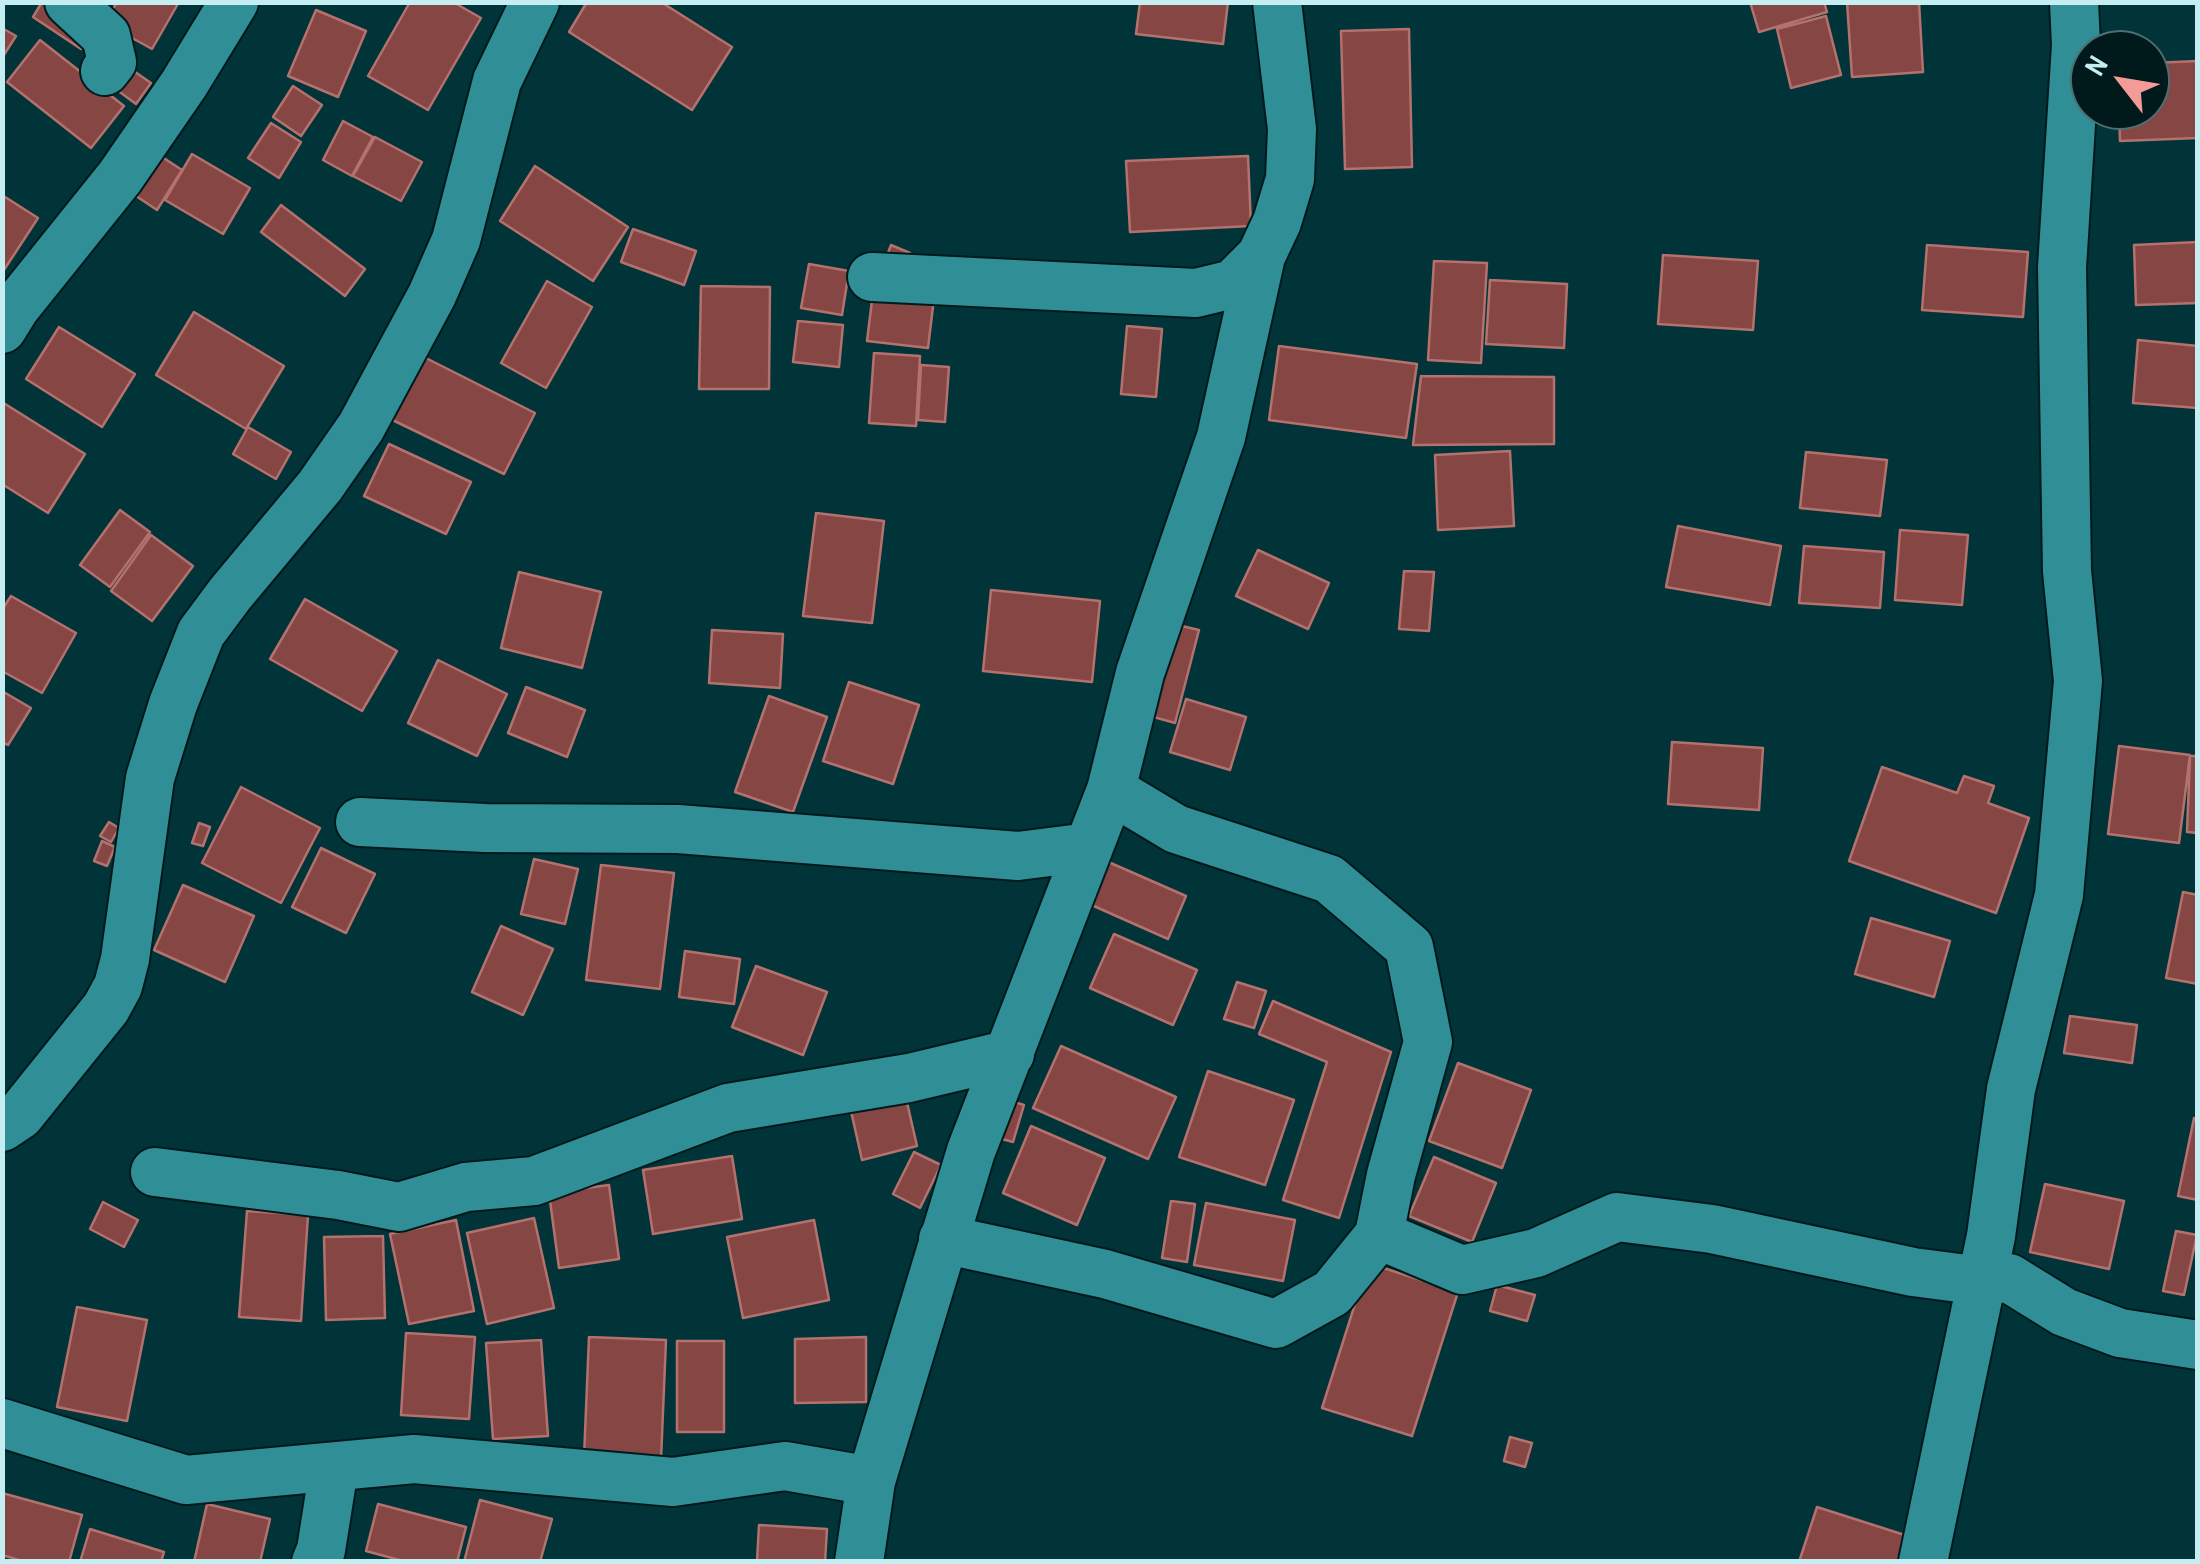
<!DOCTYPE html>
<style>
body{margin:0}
#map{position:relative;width:2200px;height:1564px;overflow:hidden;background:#003438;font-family:"Archivo Narrow",sans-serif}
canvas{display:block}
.frame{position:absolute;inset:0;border:5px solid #c4eef2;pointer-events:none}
.north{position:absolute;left:2070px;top:30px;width:100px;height:100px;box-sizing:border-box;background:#001a1c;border:2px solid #4e6f72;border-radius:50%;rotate:301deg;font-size:28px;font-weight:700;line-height:40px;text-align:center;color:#c4eef2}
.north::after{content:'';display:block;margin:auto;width:35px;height:45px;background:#f59b97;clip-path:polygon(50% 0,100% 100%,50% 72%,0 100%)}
</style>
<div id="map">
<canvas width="2200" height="1564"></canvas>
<div class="frame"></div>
<div class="north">N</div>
</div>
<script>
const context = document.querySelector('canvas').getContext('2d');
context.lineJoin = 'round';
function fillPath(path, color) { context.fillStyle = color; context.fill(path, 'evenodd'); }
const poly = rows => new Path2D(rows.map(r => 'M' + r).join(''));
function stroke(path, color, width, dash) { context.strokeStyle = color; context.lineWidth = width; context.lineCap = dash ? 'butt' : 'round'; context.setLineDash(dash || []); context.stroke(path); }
const building = poly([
 [42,2,49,2,93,31,81,49,33,17,42,2],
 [117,2,179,2,152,49,105,23,117,2],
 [410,2,453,2,481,18,428,110,368,76,410,2],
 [587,2,661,2,732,47,692,110,569,32,587,2],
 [1140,2,1228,2,1223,44,1136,34,1140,2],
 [1750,2,1824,2,1827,12,1759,32,1750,2],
 [1847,2,1919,2,1923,72,1852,77,1847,2],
 [316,10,366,31,338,97,288,76,316,10],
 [1826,16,1841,75,1791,88,1777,29,1826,16],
 [2,28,16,36,2,58,2,28],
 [1409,29,1412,167,1345,169,1341,31,1409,29],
 [40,40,124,106,91,148,7,82,40,40],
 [2198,61,2198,138,2120,141,2119,110,2150,110,2150,63,2198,61],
 [128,67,151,83,136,104,113,87,128,67],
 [293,86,322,105,301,136,273,117,293,86],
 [343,121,373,137,352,176,323,160,343,121],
 [271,123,301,142,279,178,248,158,271,123],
 [375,137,422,162,401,201,353,176,375,137],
 [150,149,182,170,157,210,124,188,150,149],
 [192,154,250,188,223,234,165,200,192,154],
 [1248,156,1251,226,1130,232,1126,161,1248,156],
 [535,166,628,227,593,281,500,221,535,166],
 [2,195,38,218,2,273,2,195],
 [281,205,365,269,345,296,261,232,281,205],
 [633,229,696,251,684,285,621,262,633,229],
 [2198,242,2198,303,2136,305,2134,245,2198,242],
 [891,245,910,253,902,273,883,266,891,245],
 [1927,245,2028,252,2023,317,1922,310,1927,245],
 [1663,255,1758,261,1753,330,1658,324,1663,255],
 [1434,261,1487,263,1481,363,1428,360,1434,261],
 [809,264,849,271,842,315,801,308,809,264],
 [1490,280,1567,284,1564,348,1486,344,1490,280],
 [547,281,592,307,546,388,501,363,547,281],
 [874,284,935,290,928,348,867,341,874,284],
 [701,286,770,287,769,389,699,389,701,286],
 [194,312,284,366,246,429,156,375,194,312],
 [798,321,843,325,839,367,793,362,798,321],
 [1127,326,1162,329,1156,397,1121,394,1127,326],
 [59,327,135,374,102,427,26,379,59,327],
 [2138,340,2198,346,2198,408,2133,403,2138,340],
 [1279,346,1417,364,1406,438,1269,420,1279,346],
 [410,350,535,413,504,474,378,413,410,350],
 [874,353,920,356,916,426,869,423,874,353],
 [921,365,949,367,945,422,918,420,921,365],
 [1421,376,1554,377,1554,444,1413,445,1421,376],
 [2,402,85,454,48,513,2,484,2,402],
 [248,427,291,452,276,479,233,454,248,427],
 [389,444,471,482,446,534,364,496,389,444],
 [1510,451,1514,526,1438,530,1435,455,1510,451],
 [1806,452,1887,460,1880,516,1800,508,1806,452],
 [120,510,150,532,110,587,80,565,120,510],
 [816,513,884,521,872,623,803,616,816,513],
 [1678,526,1781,546,1770,605,1666,587,1678,526],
 [1900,530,1968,535,1962,605,1895,600,1900,530],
 [151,535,193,566,152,621,111,591,151,535],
 [1804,546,1884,552,1880,608,1799,603,1804,546],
 [1258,550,1329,583,1308,629,1236,596,1258,550],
 [1404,571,1434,572,1429,631,1399,629,1404,571],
 [519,572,601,592,582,668,501,648,519,572],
 [991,590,1100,601,1092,682,983,671,991,590],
 [11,596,76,633,42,693,2,671,2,610,11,596],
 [305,599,397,651,362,711,270,659,305,599],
 [1173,624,1199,630,1175,723,1150,716,1173,624],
 [712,630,783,634,780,688,709,683,712,630],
 [438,660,507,694,477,756,408,723,438,660],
 [849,682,919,705,893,784,823,761,849,682],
 [526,687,585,710,567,757,508,733,526,687],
 [2,691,31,708,8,745,2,742,2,691],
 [769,696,827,717,793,812,735,792,769,696],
 [1186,699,1246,717,1230,770,1170,752,1186,699],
 [1672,742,1763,748,1759,810,1668,804,1672,742],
 [2119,746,2190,755,2179,843,2108,834,2119,746],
 [2190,756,2198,756,2198,833,2187,832,2190,756],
 [1882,767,1957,793,1964,776,1994,786,1988,803,2029,818,1996,913,1849,861,1882,767],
 [241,787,320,828,281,903,202,863,241,787],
 [109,822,119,828,111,842,100,836,109,822],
 [199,823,210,827,203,846,192,843,199,823],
 [102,841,115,847,107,866,94,861,102,841],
 [321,848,375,874,346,933,292,907,321,848],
 [1097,857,1186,896,1168,939,1078,899,1097,857],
 [534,859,578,869,565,924,521,914,534,859],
 [601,865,674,873,660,989,586,980,601,865],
 [183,885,254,916,225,982,154,950,183,885],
 [2183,892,2198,895,2198,984,2166,978,2183,892],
 [1871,918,1950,941,1934,997,1855,974,1871,918],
 [501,926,553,949,523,1015,472,992,501,926],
 [1114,934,1197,970,1173,1025,1090,988,1114,934],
 [685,951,740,959,734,1004,679,997,685,951],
 [756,966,827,992,803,1055,732,1027,756,966],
 [1237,982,1266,991,1254,1028,1224,1019,1237,982],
 [1273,1001,1391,1052,1339,1218,1283,1200,1327,1062,1259,1034,1273,1001],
 [2070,1016,2137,1025,2132,1063,2064,1053,2070,1016],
 [1061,1046,1176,1097,1148,1159,1033,1108,1061,1046],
 [1458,1063,1531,1090,1502,1168,1429,1141,1458,1063],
 [1208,1071,1294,1100,1265,1185,1179,1157,1208,1071],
 [998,1097,1024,1105,1013,1142,987,1135,998,1097],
 [906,1098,917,1146,862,1160,851,1111,906,1098],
 [2194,1118,2198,1119,2198,1200,2178,1196,2194,1118],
 [1031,1126,1105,1158,1077,1225,1003,1193,1031,1126],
 [914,1152,941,1165,920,1208,893,1194,914,1152],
 [732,1156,742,1219,653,1234,643,1170,732,1156],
 [1434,1157,1496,1183,1472,1242,1409,1216,1434,1157],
 [2045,1184,2124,1201,2109,1269,2030,1252,2045,1184],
 [609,1185,619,1259,559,1268,549,1193,609,1185],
 [1171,1201,1195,1204,1187,1262,1162,1258,1171,1201],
 [103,1202,138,1220,124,1247,90,1229,103,1202],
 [1206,1203,1295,1220,1283,1281,1194,1265,1206,1203],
 [247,1211,308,1215,301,1321,239,1317,247,1211],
 [534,1218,554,1308,487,1324,467,1233,534,1218],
 [456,1220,474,1311,409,1324,390,1234,456,1220],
 [814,1220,829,1300,743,1318,727,1237,814,1220],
 [2176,1231,2197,1235,2184,1295,2163,1291,2176,1231],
 [383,1236,385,1318,326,1320,324,1237,383,1236],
 [1368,1263,1458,1292,1412,1436,1322,1408,1368,1263],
 [1497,1285,1535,1295,1527,1321,1490,1311,1497,1285],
 [77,1307,147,1320,127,1421,57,1407,77,1307],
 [406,1333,475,1337,469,1419,401,1415,406,1333],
 [589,1337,666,1340,661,1460,584,1457,589,1337],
 [866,1337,866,1402,795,1403,795,1339,866,1337],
 [541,1340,548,1436,493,1439,486,1343,541,1340],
 [677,1341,724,1341,724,1432,677,1432,677,1341],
 [1510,1437,1532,1443,1525,1467,1504,1461,1510,1437],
 [2,1493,82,1515,69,1562,26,1562,2,1555,2,1493],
 [480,1500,552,1519,540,1562,464,1562,480,1500],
 [207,1504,270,1519,260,1562,194,1562,207,1504],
 [378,1504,466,1527,457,1562,407,1562,366,1551,378,1504],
 [1817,1507,1911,1537,1903,1562,1799,1562,1817,1507],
 [759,1525,827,1529,825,1562,757,1561,759,1525],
 [90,1529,164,1552,161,1562,80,1562,90,1529]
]);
const minor = poly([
 [69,2,106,36,112,62,105,71],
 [1261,256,1221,437,1140,673,1111,790,1176,829,1329,879,1409,947,1428,1042,1391,1175,1379,1235,1462,1270,1536,1253,1617,1217,1712,1229,1913,1272,1982,1281,2009,1278,2064,1312,2120,1333,2198,1345],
 [872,277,1196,293,1233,284,1261,256,1277,222,1290,179,1292,129,1277,2],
 [2,329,15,308,120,177,184,84,234,2],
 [360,822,485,828,678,829,1018,856,1089,847],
 [2,1127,20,1115,106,1008,118,986,125,959,150,778,173,704,201,633,230,594,320,486,361,427,432,295,456,240,497,81,535,2],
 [155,1172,338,1195,399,1207,466,1187,534,1181,728,1108,909,1078,1010,1054],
 [943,1239,1105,1274,1276,1324,1332,1293,1379,1235],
 [2,1423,186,1480,414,1459,673,1482,785,1466,871,1481],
 [316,1562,321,1550,334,1468],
 [859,1562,871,1481,971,1151,1111,790],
 [1923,1562,1991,1236,2011,1089,2059,895,2078,681,2067,571,2062,267,2076,45,2074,2]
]);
fillPath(building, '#854644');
stroke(building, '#b4716d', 2.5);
stroke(minor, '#001a1c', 52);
stroke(minor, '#2f8e96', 48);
</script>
